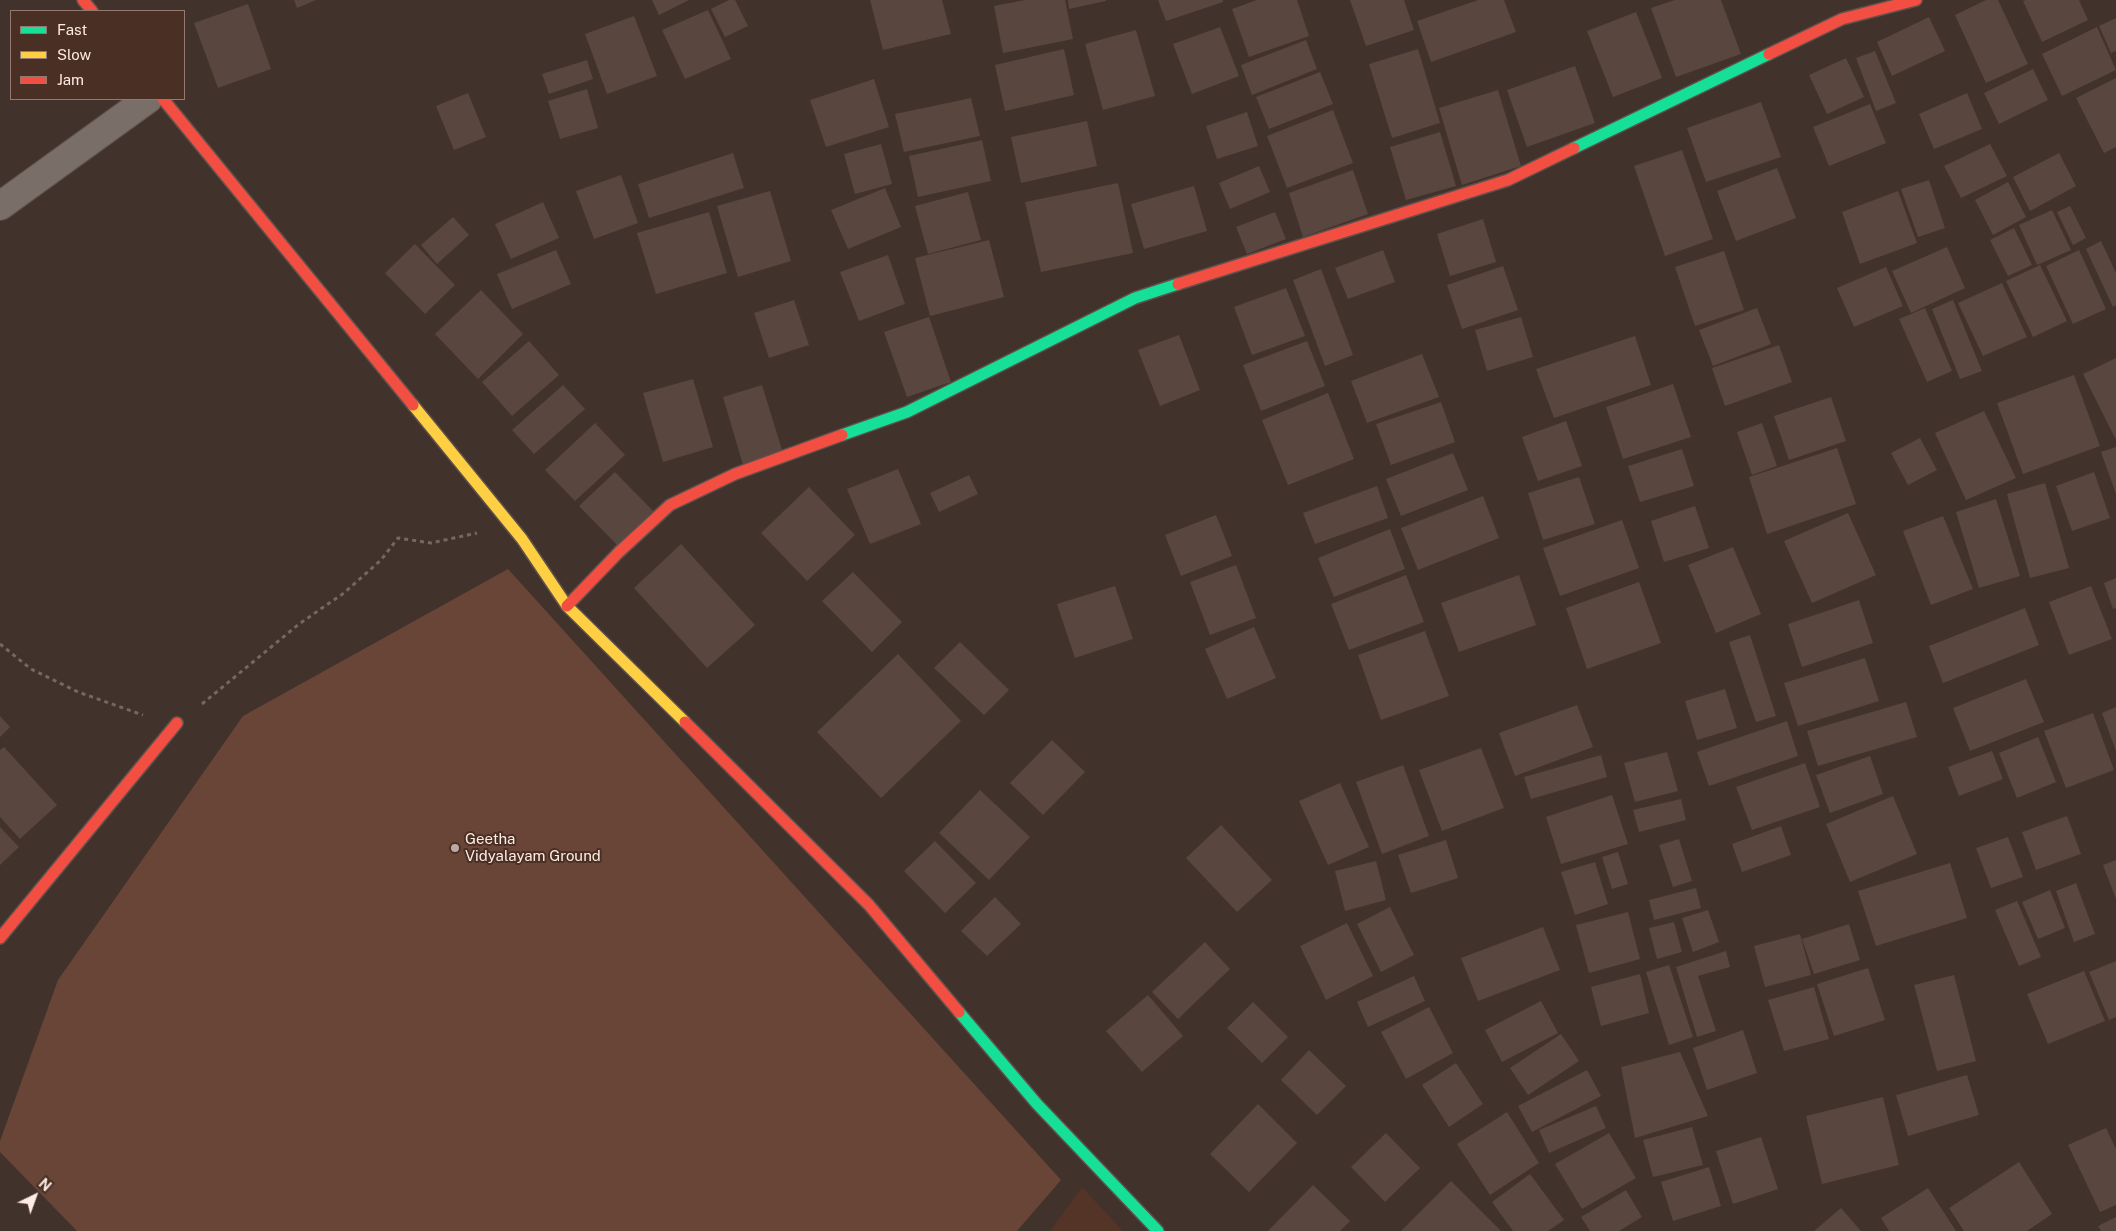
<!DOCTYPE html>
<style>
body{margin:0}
#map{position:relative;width:2116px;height:1231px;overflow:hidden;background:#42322c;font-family:"Public Sans",sans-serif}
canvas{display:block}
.legend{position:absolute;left:10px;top:10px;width:175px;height:90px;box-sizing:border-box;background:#4a2f24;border:1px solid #927a71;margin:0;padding:6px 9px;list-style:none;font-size:15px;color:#feebe4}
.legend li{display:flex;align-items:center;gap:10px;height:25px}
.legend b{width:25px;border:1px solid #927a71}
.north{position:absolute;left:10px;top:1171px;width:50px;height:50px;-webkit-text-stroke:4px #4a2f24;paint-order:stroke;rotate:42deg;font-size:14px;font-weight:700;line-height:20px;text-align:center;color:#feebe4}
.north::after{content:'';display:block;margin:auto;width:18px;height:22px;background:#feebe4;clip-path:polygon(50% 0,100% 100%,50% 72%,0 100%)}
</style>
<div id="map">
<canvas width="2116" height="1231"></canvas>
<ul class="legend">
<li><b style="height:6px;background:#16e098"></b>Fast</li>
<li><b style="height:6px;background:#ffcf43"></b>Slow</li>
<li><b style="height:6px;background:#f24e42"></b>Jam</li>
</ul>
<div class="north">N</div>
</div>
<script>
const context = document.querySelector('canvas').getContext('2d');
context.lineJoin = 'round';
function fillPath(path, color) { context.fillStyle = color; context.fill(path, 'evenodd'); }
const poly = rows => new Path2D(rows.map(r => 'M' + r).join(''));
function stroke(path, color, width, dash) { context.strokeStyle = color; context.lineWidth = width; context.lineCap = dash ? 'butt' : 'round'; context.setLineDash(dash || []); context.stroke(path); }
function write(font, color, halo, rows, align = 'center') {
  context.font = font + ' "Public Sans",sans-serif'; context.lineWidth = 4; context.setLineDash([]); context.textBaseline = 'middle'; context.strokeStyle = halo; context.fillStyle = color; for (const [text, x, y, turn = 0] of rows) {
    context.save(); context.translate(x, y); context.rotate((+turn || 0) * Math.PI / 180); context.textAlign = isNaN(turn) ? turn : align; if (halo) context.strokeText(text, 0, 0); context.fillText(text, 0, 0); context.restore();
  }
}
const built = poly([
 [1082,1187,1123,1231,1050,1231]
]);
const green = poly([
 [508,569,1061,1180,1017,1231,77,1231,0,1152,0,1141,58,980,243,716]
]);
const building = poly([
 [294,0,316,0,297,8],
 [652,0,689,0,659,15],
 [729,0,735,0,748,26,725,37,711,9],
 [870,0,942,0,951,34,883,50],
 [1025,0,1065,0,1073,39,1003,53,994,6],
 [1068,0,1106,0,1106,1,1069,9],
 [1158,0,1223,0,1223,2,1166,21],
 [1257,0,1297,0,1309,36,1249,57,1232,9],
 [1350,0,1404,0,1414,30,1366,46],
 [1478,0,1504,0,1516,32,1431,62,1417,21],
 [1675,0,1721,0,1741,54,1676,77,1651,8],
 [1986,0,1998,0,2028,64,1986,83,1955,15],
 [2026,0,2079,0,2088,20,2042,42,2023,1],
 [248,4,271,69,218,88,194,23],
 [708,10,731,59,685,79,662,30],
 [1636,12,1662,78,1613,97,1587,31],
 [634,16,657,76,607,94,585,34],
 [1929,17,1945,51,1892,76,1877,42],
 [2116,18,2116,51,2111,53,2099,26],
 [1220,27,1239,76,1192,94,1173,44],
 [2097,27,2116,70,2062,96,2042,54],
 [1136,30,1155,96,1103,110,1085,44],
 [1306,40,1317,69,1252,95,1241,65],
 [1064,49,1074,95,1005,111,995,65],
 [1418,49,1440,123,1392,138,1369,64],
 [1875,51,1896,103,1876,111,1856,58],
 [1846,58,1864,97,1827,114,1809,75],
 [587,60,593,79,549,94,542,74],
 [1575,66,1595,123,1527,147,1507,90],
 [2033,69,2048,100,1999,124,1984,93],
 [1320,72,1333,104,1269,129,1256,97],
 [2116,78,2116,147,2104,153,2076,98],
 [874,79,889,127,826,147,810,100],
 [587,89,598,128,560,139,548,101],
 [1498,90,1521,166,1462,185,1439,108],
 [468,93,486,137,454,150,436,106],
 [1967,93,1982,129,1934,149,1919,114],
 [971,98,980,136,904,152,895,114],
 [1761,102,1781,157,1706,182,1687,128],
 [1870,104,1886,143,1829,166,1813,127],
 [1333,110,1353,163,1287,188,1267,136],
 [1247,112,1258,146,1217,159,1206,126],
 [1087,121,1097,166,1021,183,1011,137],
 [1440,132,1456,186,1406,200,1390,147],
 [982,140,991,181,918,197,909,156],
 [881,144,892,184,855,194,844,154],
 [1990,144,2007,176,1961,198,1944,166],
 [1682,150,1713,239,1665,256,1634,166],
 [733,153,744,188,649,218,638,184],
 [2059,153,2076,186,2030,211,2013,177],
 [1259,166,1270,192,1230,209,1219,183],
 [1777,168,1796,218,1736,241,1717,191],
 [1353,170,1368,214,1303,237,1289,193],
 [621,175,638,223,594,239,576,191],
 [1929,180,1945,228,1918,237,1901,189],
 [2008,182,2026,217,1993,235,1975,200],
 [1118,183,1133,253,1041,272,1025,202],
 [1194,186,1207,231,1144,249,1131,204],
 [885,188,901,227,848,249,831,210],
 [770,191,791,261,738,277,717,206],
 [1898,191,1917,243,1860,264,1842,212],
 [968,192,981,240,928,254,915,206],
 [543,202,559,238,511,259,495,224],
 [2070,206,2086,238,2073,245,2057,212],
 [2052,210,2071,250,2037,265,2019,225],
 [709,212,727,273,656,294,637,233],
 [1275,212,1286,239,1247,254,1236,227],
 [453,217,469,235,437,264,421,245],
 [1483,219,1496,262,1450,276,1437,234],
 [2014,228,2032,265,2008,276,1990,240],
 [989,240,1004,297,930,316,915,258],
 [2101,241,2116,273,2116,305,2113,307,2086,249],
 [415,244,455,285,425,314,385,273],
 [1947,247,1965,288,1911,313,1892,271],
 [556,250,571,284,512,309,497,274],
 [1383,250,1395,282,1348,299,1335,268],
 [2079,250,2106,309,2073,324,2046,266],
 [1724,251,1744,310,1695,326,1675,267],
 [888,255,905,304,859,321,840,272],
 [2040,265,2067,321,2033,337,2006,281],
 [1503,266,1518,310,1462,329,1447,285],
 [1886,267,1903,306,1854,327,1837,288],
 [1321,269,1353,355,1325,366,1293,280],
 [2002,283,2027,337,1983,356,1958,303],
 [1286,288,1305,336,1252,355,1234,307],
 [481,290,523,334,478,379,435,334],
 [794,300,809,345,769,358,754,313],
 [1953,300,1982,371,1960,379,1932,309],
 [1757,308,1771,344,1713,366,1699,330],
 [1925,308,1952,371,1927,382,1899,319],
 [929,317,951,382,907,397,884,332],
 [1521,317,1533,357,1487,371,1475,330],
 [1179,335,1200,390,1160,406,1138,350],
 [1635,336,1651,385,1554,418,1536,369],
 [529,341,559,375,512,416,482,382],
 [1307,341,1325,386,1261,411,1243,365],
 [1779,345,1792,382,1725,406,1712,368],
 [1422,354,1439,397,1367,423,1351,381],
 [2116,358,2116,438,2115,438,2083,374],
 [2074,375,2100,446,2023,474,1997,403],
 [693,379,713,447,663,462,643,393],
 [1673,384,1691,437,1623,459,1606,407],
 [563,385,585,409,534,454,512,430],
 [762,385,783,453,743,465,723,397],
 [1328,393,1354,459,1288,485,1262,420],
 [1831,397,1846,441,1789,460,1774,416],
 [1441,402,1455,442,1391,465,1376,424],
 [1984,411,2016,478,1966,500,1935,433],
 [1566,421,1582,466,1538,481,1522,437],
 [595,423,625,455,575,501,545,470],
 [1762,423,1777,466,1752,475,1737,432],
 [1920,438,1937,470,1908,485,1891,453],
 [2116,447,2116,494,2101,452],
 [1837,448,1856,504,1767,534,1749,477],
 [1682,449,1694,486,1640,502,1628,466],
 [1453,453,1468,490,1401,516,1386,479],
 [898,469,921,524,870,544,847,489],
 [615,472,653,511,617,545,579,506],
 [2094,472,2110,518,2072,531,2056,486],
 [969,475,978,494,939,512,930,493],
 [1579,477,1595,524,1543,540,1528,493],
 [2045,483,2069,568,2030,578,2007,494],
 [1377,486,1388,518,1315,544,1303,513],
 [809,487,855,535,807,581,761,533],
 [1483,496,1499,538,1418,570,1401,528],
 [1996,499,2020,576,1979,588,1956,512],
 [1695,506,1709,548,1664,562,1651,521],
 [1848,513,1876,575,1812,603,1784,541],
 [1216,515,1232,556,1181,576,1165,535],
 [1943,516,1973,589,1931,605,1903,531],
 [1622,520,1639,568,1560,596,1543,548],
 [1390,529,1405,569,1334,597,1318,558],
 [681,544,755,625,707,668,634,588],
 [1733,547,1761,614,1716,633,1688,565],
 [1236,565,1256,618,1210,635,1190,582],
 [853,572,902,622,872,652,822,601],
 [1406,575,1424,622,1349,650,1331,604],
 [1519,575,1536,625,1459,652,1441,603],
 [2116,578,2116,608,2113,609,2104,583],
 [1639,582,1661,643,1587,669,1566,608],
 [1115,586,1133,639,1075,658,1057,604],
 [2091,586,2112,639,2069,655,2049,602],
 [1859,600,1873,643,1802,667,1788,624],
 [2025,608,2039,645,1943,683,1929,646],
 [1254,627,1276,678,1227,699,1205,649],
 [1425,631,1449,696,1381,720,1358,655],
 [1750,635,1776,716,1756,722,1729,642],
 [960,642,1009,690,984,715,934,668],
 [898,654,961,721,881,798,817,732],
 [1865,658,1879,701,1798,726,1784,683],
 [2026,679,2044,722,1970,751,1953,708],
 [1725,689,1737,728,1697,740,1685,701],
 [1906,702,1917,737,1818,766,1807,731],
 [1577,705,1593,747,1515,776,1499,733],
 [2116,707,2116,751,2102,713],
 [2093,713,2114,770,2066,788,2044,731],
 [0,716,10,727,0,737],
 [1787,721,1798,756,1709,786,1697,752],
 [2038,737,2056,782,2017,798,1999,753],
 [1052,740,1085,772,1043,815,1010,783],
 [4,747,57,805,20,839,0,817,0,750],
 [1481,748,1504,808,1442,831,1419,770],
 [1992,751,2003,779,1959,796,1948,767],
 [1667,752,1678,791,1635,802,1624,763],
 [1601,755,1607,777,1531,799,1524,777],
 [1870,756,1883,794,1830,813,1816,775],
 [1805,763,1820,807,1752,830,1736,787],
 [1403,765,1429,836,1382,854,1356,782],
 [1340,783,1369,847,1328,865,1299,801],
 [980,790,1030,837,989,880,939,833],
 [1612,795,1628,844,1561,864,1546,817],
 [1893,796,1917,854,1850,882,1826,824],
 [1681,799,1686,820,1639,832,1633,810],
 [2067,816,2081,854,2036,870,2022,832],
 [1221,825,1272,880,1237,912,1186,858],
 [1781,826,1791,855,1742,872,1732,844],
 [0,827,19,847,0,865],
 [2008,837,2023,877,1991,888,1976,848],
 [1679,839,1692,881,1673,887,1659,845],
 [1446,840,1458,878,1411,893,1398,855],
 [935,841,976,883,945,913,904,871],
 [1618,852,1628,884,1612,889,1602,857],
 [2116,860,2116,899,2103,865],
 [1376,861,1386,900,1345,911,1335,871],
 [1595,862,1608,904,1575,915,1561,872],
 [1950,863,1967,918,1876,946,1858,891],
 [2076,883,2095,934,2074,942,2056,891],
 [1696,888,1701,908,1654,920,1649,900],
 [2050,890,2065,928,2038,939,2022,902],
 [995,897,1021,924,987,956,961,931],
 [2017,901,2041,957,2019,966,1995,910],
 [1390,907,1414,955,1381,972,1357,924],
 [1708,910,1719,942,1693,952,1682,918],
 [1628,912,1640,959,1589,973,1576,925],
 [1674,922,1682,952,1657,959,1649,928],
 [1347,923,1373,976,1326,1000,1300,946],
 [1849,924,1860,960,1814,974,1802,939],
 [1543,927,1560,970,1478,1001,1461,958],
 [1800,934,1811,975,1765,987,1754,946],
 [1205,942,1230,969,1178,1019,1152,992],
 [1726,951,1730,967,1698,976,1716,1031,1697,1037,1676,967],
 [2116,961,2116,1017,2109,1020,2089,972],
 [1669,965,1693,1037,1669,1045,1646,972],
 [1868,968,1885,1020,1834,1036,1817,984],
 [2084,971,2105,1021,2048,1044,2027,994],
 [1640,974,1649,1013,1601,1026,1591,987],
 [1954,975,1976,1061,1937,1071,1914,985],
 [1414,976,1425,1001,1368,1027,1357,1002],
 [1814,987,1829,1039,1784,1051,1768,1000],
 [1148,995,1183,1036,1142,1072,1106,1031],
 [1541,1001,1558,1033,1502,1062,1485,1030],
 [1253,1002,1288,1037,1262,1063,1227,1028],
 [1429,1007,1453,1053,1406,1079,1381,1032],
 [1743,1030,1757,1073,1707,1090,1693,1048],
 [1561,1034,1579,1061,1528,1095,1510,1068],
 [1309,1050,1346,1086,1317,1115,1281,1080],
 [1680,1052,1708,1116,1635,1138,1621,1067],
 [1456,1063,1483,1104,1449,1127,1422,1085],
 [1587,1070,1601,1096,1532,1132,1518,1106],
 [1967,1075,1979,1115,1908,1136,1896,1095],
 [1883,1097,1899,1165,1822,1184,1806,1116],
 [1258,1104,1297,1143,1249,1192,1210,1154],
 [1596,1106,1606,1128,1549,1153,1539,1130],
 [1507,1112,1539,1163,1490,1195,1457,1144],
 [1692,1127,1703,1165,1653,1177,1643,1140],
 [2106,1128,2116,1149,2116,1205,2100,1212,2068,1145],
 [1386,1133,1420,1168,1385,1202,1351,1167],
 [1609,1133,1636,1178,1582,1209,1555,1164],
 [1761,1137,1778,1189,1733,1204,1716,1151],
 [2019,1162,2052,1214,2027,1231,1964,1231,1949,1208],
 [1709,1167,1721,1206,1673,1221,1661,1182],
 [1530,1174,1564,1220,1548,1231,1513,1231,1492,1202],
 [1451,1181,1501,1231,1401,1231],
 [1313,1185,1350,1221,1340,1231,1268,1231],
 [1928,1188,1956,1231,1889,1231,1881,1218],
 [1626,1190,1642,1217,1619,1231,1590,1231,1581,1217],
 [1841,1208,1861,1231,1814,1231],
 [2116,1217,2116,1231,2101,1231,2098,1226]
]);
const path = poly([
 [0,644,31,669,78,692,143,715],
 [202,704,299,624,344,593,381,560,398,538,431,543,477,533]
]);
const street = poly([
 [0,206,148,99]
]);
const fast = poly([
 [1574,148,1769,54],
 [842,435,907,412,1135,298,1178,284],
 [959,1012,1037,1104,1158,1231]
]);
const slow = poly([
 [413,405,522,539,567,606,685,722]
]);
const jam = poly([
 [83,0,92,11],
 [1769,54,1842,19,1916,0],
 [163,99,413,405],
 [1178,284,1508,180,1574,148],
 [567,606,619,552,670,505,735,474,842,435],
 [685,722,869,905,959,1012],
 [0,938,177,723]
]);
const markers = [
 [455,848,5,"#bcaaa4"]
];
const poiNames = [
 ["Geetha",465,839],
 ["Vidyalayam Ground",465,856]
];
fillPath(built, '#533427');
fillPath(green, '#694537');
fillPath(building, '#59463e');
stroke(street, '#5f514b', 30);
stroke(fast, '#5f514b', 14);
stroke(slow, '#5f514b', 14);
stroke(jam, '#5f514b', 14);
stroke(path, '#746863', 3, [4, 4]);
stroke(street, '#7a6e69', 28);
stroke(fast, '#16e098', 11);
stroke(slow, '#ffcf43', 11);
stroke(jam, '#f24e42', 11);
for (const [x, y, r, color] of markers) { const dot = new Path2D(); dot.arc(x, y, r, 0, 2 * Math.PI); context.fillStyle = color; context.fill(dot); stroke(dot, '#4a2f24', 2); }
write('15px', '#feebe4', '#4a2f24', poiNames, 'left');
</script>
